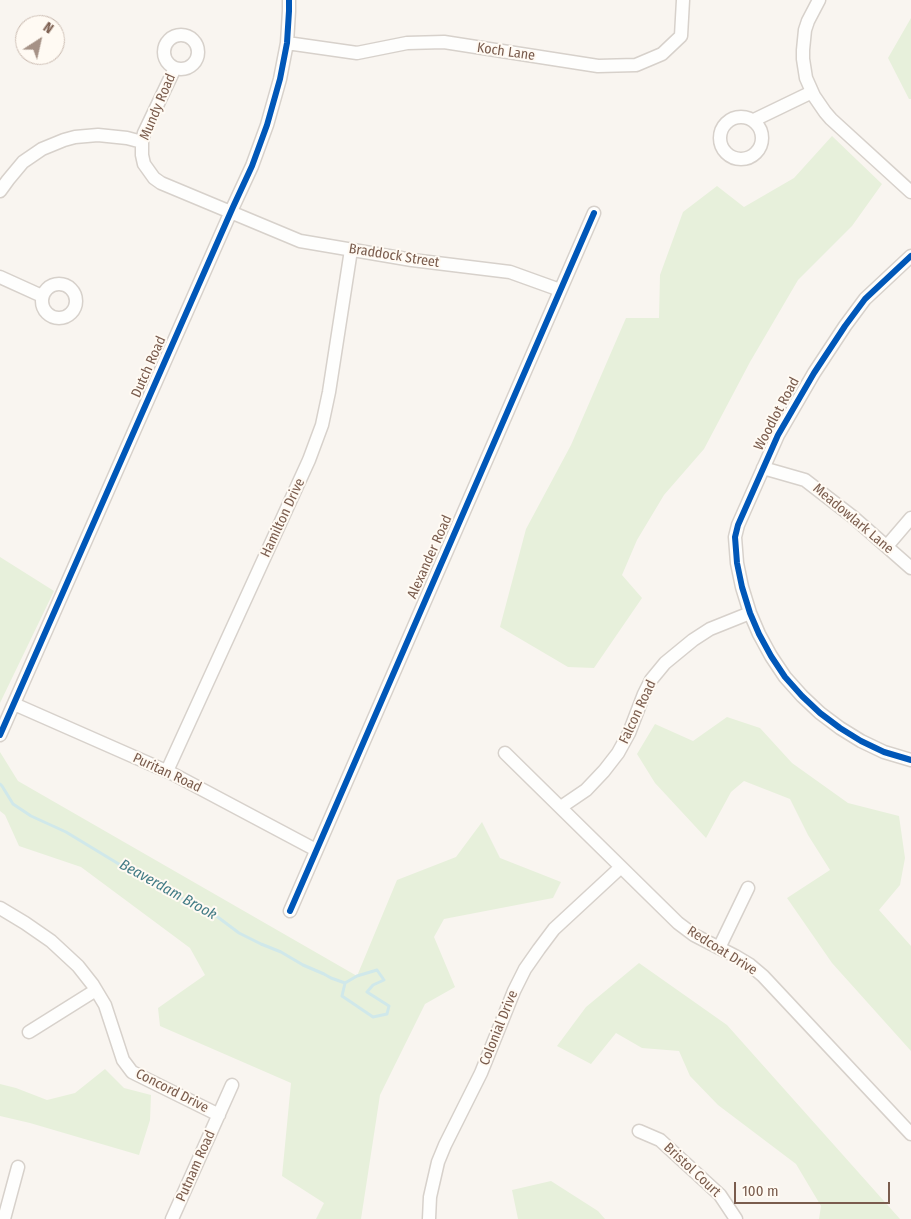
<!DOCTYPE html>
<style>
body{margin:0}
#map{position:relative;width:911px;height:1219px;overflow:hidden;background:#f9f5f0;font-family:"Fira Sans Condensed",sans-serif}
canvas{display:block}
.north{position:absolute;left:15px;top:15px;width:50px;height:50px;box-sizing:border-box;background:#fffaf3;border:1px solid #cabbb1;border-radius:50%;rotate:35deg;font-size:14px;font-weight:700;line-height:20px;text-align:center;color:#7a5c4d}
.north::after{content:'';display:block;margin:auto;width:18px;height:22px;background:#a69286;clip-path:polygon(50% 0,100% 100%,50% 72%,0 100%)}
.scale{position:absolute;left:734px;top:1182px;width:156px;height:22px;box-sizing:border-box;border:2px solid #7a5c4d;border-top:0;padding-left:6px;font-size:15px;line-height:18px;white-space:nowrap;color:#7a5c4d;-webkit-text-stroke:4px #fffaf3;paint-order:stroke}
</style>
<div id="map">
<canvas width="911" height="1219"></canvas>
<div class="north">N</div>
<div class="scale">100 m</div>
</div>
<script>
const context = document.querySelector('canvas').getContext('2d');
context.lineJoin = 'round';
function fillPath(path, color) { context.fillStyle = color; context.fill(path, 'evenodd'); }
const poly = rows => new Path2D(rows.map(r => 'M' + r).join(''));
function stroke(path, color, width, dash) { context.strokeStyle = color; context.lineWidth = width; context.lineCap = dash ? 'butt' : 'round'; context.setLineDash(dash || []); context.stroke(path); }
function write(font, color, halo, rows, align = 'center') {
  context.font = font + ' "Fira Sans Condensed",sans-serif'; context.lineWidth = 4; context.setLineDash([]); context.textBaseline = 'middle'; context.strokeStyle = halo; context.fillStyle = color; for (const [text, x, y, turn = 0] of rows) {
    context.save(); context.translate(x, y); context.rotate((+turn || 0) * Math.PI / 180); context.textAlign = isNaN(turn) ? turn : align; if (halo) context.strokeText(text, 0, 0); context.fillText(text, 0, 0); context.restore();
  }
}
const green = poly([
 [911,18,911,99,909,99,888,58],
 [832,136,882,184,852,226,798,280,750,362,704,449,664,495,637,540,622,575,642,598,594,668,568,667,500,627,526,529,571,445,626,318,659,318,660,275,683,212,717,186,744,207,794,178],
 [0,557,54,591,0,703],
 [727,717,760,728,792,763,848,803,899,816,905,858,900,885,879,910,911,946,911,1051,832,963,787,898,830,870,808,835,790,799,744,781,731,792,706,838,655,783,637,754,655,724,693,741],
 [0,752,18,781,357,976,397,880,456,857,482,822,500,858,561,882,553,898,444,919,434,937,455,987,425,1004,380,1095,361,1219,316,1219,324,1203,282,1176,291,1083,160,1026,158,1008,205,975,190,948,81,867,19,846,5,815,0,811],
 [639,963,727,1025,900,1219,819,1219,821,1206,796,1164,718,1105,690,1076,679,1051,642,1048,616,1033,591,1064,557,1046,586,1007],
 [105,1069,124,1088,151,1095,150,1120,139,1155,30,1123,0,1116,0,1084,16,1088,47,1100,75,1093],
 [551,1181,598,1211,605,1219,518,1219,512,1190]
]);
const stream = poly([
 [0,784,2,786,13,804,31,816,66,832,127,869,183,899,211,912,239,933,261,944,281,952,303,965,324,974,331,978,345,983],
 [377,970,384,980,373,985,367,992,389,1006,387,1014,373,1017,342,996,345,983,357,976,377,970]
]);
const minor = poly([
 [819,0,808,21,805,30,803,50,803,59,806,78,814,96,825,112,831,119,911,192],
 '164 52a17 17 0 1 1 34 0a17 17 0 1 1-34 0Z',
 [287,43,357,53,407,43,444,42,598,66,636,65,662,54,681,36,683,0],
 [175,68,144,133,142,142,142,155,144,164,154,178,161,183,300,241,412,260,510,272,560,290],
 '720 138a21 21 0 1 1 42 0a21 21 0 1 1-42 0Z',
 [754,120,812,92],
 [0,191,8,180,23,162,42,149,64,140,75,137,98,135,127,138,142,142],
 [911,256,865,299,845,326,814,373,778,435,738,525,735,537,737,563,742,587,750,613,759,634,771,656,785,677,802,696,820,713,840,728,861,741,884,752,911,760],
 [0,277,42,296],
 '42 301a17 17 0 1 1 34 0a17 17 0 1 1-34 0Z',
 [763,468,805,480,853,517,911,568],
 [887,546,911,518],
 [14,704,173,774,316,850],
 [0,735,233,207,252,166,267,125,280,79,287,43,289,11,289,0],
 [505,753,678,923,694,935,735,956,750,965,763,976,911,1134],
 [167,771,309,460,322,425,329,392,351,250],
 [561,807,586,790,604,771,618,753,629,733,644,694,651,680,665,663,693,640,710,629,750,613],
 [0,908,25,923,51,941,78,966,93,985,105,1005,123,1060,132,1072,219,1115],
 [290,911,594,213],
 [719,948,748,888],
 [29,1032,96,990],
 [639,1131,660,1140,720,1195,736,1219],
 [4,1219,18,1167],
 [172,1219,232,1085],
 [429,1219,430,1197,438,1162,445,1145,481,1073,514,991,525,969,539,949,554,929,621,867]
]);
const cycleway = poly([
 [911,256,865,299,845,326,814,373,778,435,738,525,735,537,737,563,742,587,750,613,759,634,771,656,785,677,802,696,820,713,840,728,861,741,884,752,911,760],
 [0,735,233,207,252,166,267,125,280,79,287,43,289,11,289,0],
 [290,911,594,213]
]);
const streetNames = [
 ["Koch Lane",506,52,8],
 ["Mundy Road",158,107,-67],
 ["Braddock Street",394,256,9],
 ["Dutch Road",149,367,-66],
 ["Woodlot Road",777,414,-62],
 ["Hamilton Drive",283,518,-65],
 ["Meadowlark Lane",853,519,40],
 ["Alexander Road",430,557,-66],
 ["Falcon Road",638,712,-65],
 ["Puritan Road",167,773,25],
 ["Redcoat Drive",722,951,32],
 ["Colonial Drive",499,1028,-68],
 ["Concord Drive",172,1091,27],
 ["Putnam Road",196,1166,-66],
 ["Bristol Court",692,1170,43]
];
const waterNames = [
 ["Beaverdam Brook",168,890,29]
];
fillPath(green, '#e7f0db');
stroke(stream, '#d0e8ea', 3);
stroke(minor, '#d7d1cb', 15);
stroke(minor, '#fefefd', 12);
stroke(cycleway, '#0057b8', 6);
write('14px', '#7a5c4d', '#fffaf3', streetNames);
write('italic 15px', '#437c86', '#fffaf3', waterNames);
</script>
